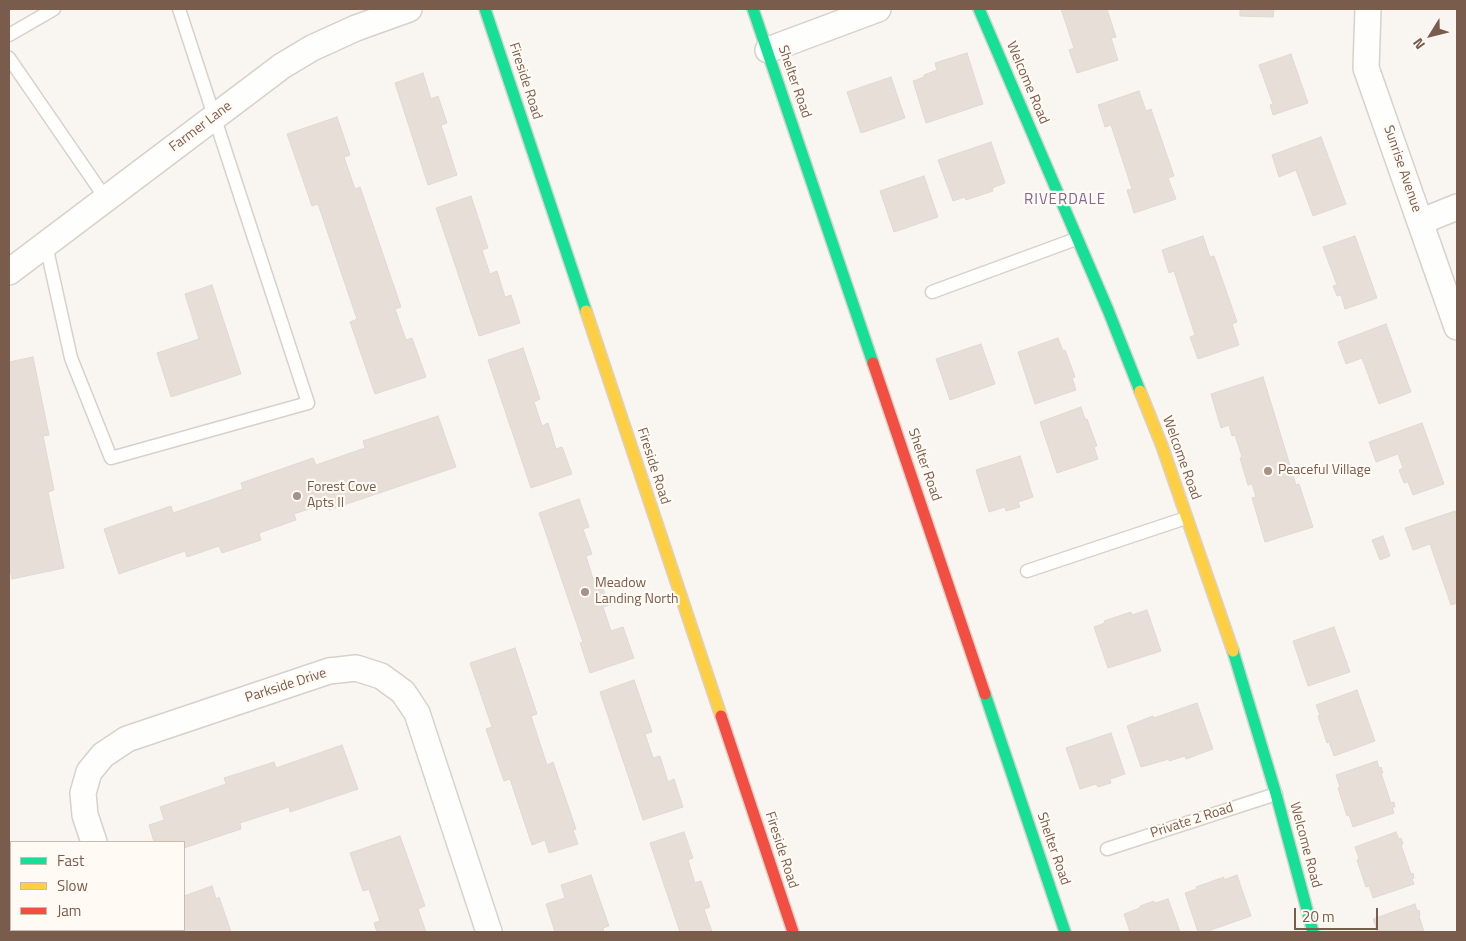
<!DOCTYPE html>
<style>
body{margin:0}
#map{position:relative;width:1466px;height:941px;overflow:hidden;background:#f9f5f0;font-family:"Titillium Web",sans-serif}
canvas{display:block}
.frame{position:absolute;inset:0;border:10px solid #7a5c4d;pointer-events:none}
.legend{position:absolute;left:10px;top:841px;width:175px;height:90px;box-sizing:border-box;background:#fffaf3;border:1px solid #cabbb1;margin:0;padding:6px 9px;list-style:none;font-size:15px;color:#7a5c4d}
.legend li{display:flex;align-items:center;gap:10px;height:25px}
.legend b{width:25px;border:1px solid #cabbb1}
.north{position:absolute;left:1406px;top:10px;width:50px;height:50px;-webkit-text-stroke:4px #fffaf3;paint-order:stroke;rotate:234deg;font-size:14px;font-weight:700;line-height:20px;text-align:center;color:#7a5c4d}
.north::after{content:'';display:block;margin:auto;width:18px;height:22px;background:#7a5c4d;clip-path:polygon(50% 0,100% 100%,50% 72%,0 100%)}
.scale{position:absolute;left:1294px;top:908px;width:84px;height:22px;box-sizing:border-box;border:2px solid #7a5c4d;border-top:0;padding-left:6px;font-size:15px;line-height:18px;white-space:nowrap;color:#7a5c4d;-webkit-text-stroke:4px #fffaf3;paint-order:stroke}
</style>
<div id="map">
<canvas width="1466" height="941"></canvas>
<div class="frame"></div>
<ul class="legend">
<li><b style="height:6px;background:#16e098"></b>Fast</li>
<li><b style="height:6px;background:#ffcf43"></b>Slow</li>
<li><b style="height:6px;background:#f24e42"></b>Jam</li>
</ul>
<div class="north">N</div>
<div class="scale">20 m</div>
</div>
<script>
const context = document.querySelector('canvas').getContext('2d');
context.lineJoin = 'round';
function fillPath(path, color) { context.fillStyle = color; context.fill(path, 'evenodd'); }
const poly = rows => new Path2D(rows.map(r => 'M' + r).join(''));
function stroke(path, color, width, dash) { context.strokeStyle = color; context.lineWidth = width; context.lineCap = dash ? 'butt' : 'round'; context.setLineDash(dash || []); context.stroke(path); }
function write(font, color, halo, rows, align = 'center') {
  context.font = font + ' "Titillium Web",sans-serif'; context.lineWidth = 4.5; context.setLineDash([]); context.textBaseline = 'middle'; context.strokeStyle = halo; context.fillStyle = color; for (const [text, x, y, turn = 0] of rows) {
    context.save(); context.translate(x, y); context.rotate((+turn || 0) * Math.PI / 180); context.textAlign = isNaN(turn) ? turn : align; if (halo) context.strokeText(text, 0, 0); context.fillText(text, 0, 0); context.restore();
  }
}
const building = poly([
 [1061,9,1107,9,1116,37,1111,38,1118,60,1077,73,1069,50,1074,48,1061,9],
 [1240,9,1274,9,1273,17,1240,16,1240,9],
 [967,53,983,104,926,123,913,81,924,77,924,75,937,70,935,63,967,53],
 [1291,54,1308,103,1273,115,1270,105,1273,104,1259,65,1291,54],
 [423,73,431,99,438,96,447,123,441,125,457,175,428,185,395,83,423,73],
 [891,77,905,118,861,133,847,92,891,77],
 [1139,91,1146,111,1151,109,1174,176,1168,178,1176,199,1134,213,1127,190,1132,189,1111,125,1105,127,1098,105,1139,91],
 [337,117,350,155,344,157,355,189,360,187,401,307,395,309,406,340,412,338,426,377,375,394,350,322,357,319,318,204,312,206,287,134,337,117],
 [1321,137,1346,204,1313,216,1296,170,1279,177,1272,155,1321,137],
 [991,142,1005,183,992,188,993,191,966,200,965,197,953,201,938,160,991,142],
 [924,176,938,217,894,232,880,191,924,176],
 [471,196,488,248,482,250,490,274,497,271,505,297,511,295,520,323,479,336,436,208,471,196],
 [1203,236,1210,257,1214,256,1237,322,1232,324,1239,345,1198,359,1190,337,1195,335,1174,271,1169,273,1162,250,1203,236],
 [1355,236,1377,298,1345,309,1341,295,1337,296,1333,286,1337,285,1323,247,1355,236],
 [212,285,241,374,171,397,157,353,199,339,185,294,212,285],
 [1386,324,1411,392,1379,404,1362,358,1346,364,1338,342,1386,324],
 [1058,338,1063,351,1065,350,1075,377,1072,378,1076,390,1035,404,1018,352,1058,338],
 [981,344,995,384,950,400,936,359,981,344],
 [523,348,540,399,534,402,542,426,548,423,556,449,562,447,572,474,531,488,488,360,523,348],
 [33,357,49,435,43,436,54,490,48,492,64,568,12,579,9,563,9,362,33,357],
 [1263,377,1296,485,1299,484,1313,527,1265,542,1252,498,1256,497,1252,484,1248,485,1240,458,1242,457,1235,435,1232,436,1229,425,1221,428,1211,394,1263,377],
 [1081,407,1085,419,1087,419,1097,446,1094,447,1098,459,1057,473,1040,422,1081,407],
 [438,416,456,467,329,510,327,503,294,514,296,520,259,533,261,540,222,553,219,546,187,557,185,551,119,574,104,529,171,506,173,513,243,489,241,483,313,458,316,465,365,448,363,441,438,416],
 [1422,423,1444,484,1413,495,1408,482,1404,483,1399,470,1403,468,1398,454,1376,462,1369,442,1422,423],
 [1020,456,1033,497,1018,502,1020,507,1006,511,1005,507,989,512,976,470,1020,456],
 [579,499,589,527,583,529,592,554,586,556,593,579,599,577,609,605,603,607,611,631,623,627,634,658,590,673,580,643,583,642,539,513,579,499],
 [1455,511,1457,518,1457,603,1451,605,1430,544,1413,550,1405,528,1455,511],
 [1383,536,1390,556,1380,560,1372,540,1383,536],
 [1147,610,1161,651,1108,668,1094,627,1105,623,1104,621,1131,612,1132,615,1147,610],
 [1334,627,1350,672,1308,686,1293,641,1334,627],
 [515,648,537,714,531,716,547,765,553,762,576,829,573,830,578,844,549,853,545,840,532,845,510,779,504,781,486,729,492,727,470,663,515,648],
 [634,680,652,732,645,734,653,758,660,756,668,782,674,779,683,807,643,820,600,692,634,680],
 [1357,690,1375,741,1334,756,1329,742,1327,743,1318,716,1320,715,1316,705,1357,690],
 [1197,703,1213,749,1186,759,1185,756,1169,761,1169,759,1141,767,1127,726,1153,716,1154,718,1197,703],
 [1111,733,1125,774,1110,779,1111,783,1098,787,1096,784,1080,789,1066,748,1111,733],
 [342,745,358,789,290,812,289,807,240,823,241,829,184,848,184,842,154,842,149,825,164,820,160,807,226,784,224,778,274,762,276,768,342,745],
 [1377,761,1379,768,1381,767,1383,773,1381,773,1391,803,1394,802,1395,807,1392,807,1394,813,1353,827,1349,815,1347,816,1338,788,1340,787,1336,775,1377,761],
 [684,832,693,858,688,860,695,883,701,881,710,907,704,909,712,932,680,932,650,843,684,832],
 [1396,832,1399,839,1401,838,1403,844,1401,845,1411,874,1413,873,1414,878,1412,879,1414,884,1373,898,1369,886,1366,887,1357,860,1359,858,1355,847,1396,832],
 [400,836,425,906,418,909,426,932,377,932,374,923,380,921,369,889,363,891,350,853,400,836],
 [591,875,609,926,603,928,604,932,555,932,546,904,565,898,561,885,591,875],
 [1237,875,1251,916,1205,932,1198,932,1185,893,1197,889,1196,887,1224,877,1224,880,1237,875],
 [212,886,216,899,219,897,231,932,182,932,181,930,184,930,184,910,186,909,184,896,212,886],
 [1168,899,1180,932,1130,932,1124,914,1140,908,1140,906,1154,901,1155,903,1168,899],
 [1415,904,1417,911,1419,910,1420,915,1419,916,1424,932,1375,932,1377,930,1373,919,1415,904]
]);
const lane = poly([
 [9,35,54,9],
 [9,58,106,199],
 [46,245,71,358,111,458,308,403,179,9],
 [932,292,1076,239],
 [1027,571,1186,518],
 [1107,849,1276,794]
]);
const street = poly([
 [1368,9,1366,68,1457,327],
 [768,50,878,9],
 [1420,222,1457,207],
 [9,272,282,66,312,48,356,28,409,9],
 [94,842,85,815,83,793,89,772,103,755,127,739,329,671,356,668,381,676,403,692,417,713,489,932],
 [125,930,126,932]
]);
const fast = poly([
 [485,9,586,311],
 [753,9,873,363],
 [979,9,1108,310,1140,391],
 [1233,651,1276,794,1313,932],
 [985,694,1065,932]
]);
const slow = poly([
 [586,311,721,716],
 [1140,391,1162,446,1233,651]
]);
const jam = poly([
 [873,363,985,694],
 [721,716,793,932]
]);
const markers = [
 [1268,471,5,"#a69286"],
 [297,496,5,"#a69286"],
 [585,592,5,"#a69286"]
];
const streetNames = [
 ["Fireside Road",525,81,72],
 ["Shelter Road",794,82,71],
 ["Welcome Road",1027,83,67],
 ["Farmer Lane",201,127,-37],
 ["Sunrise Avenue",1402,169,71],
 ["Welcome Road",1181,458,70],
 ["Shelter Road",924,465,71],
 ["Fireside Road",653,466,72],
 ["Parkside Drive",286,686,-18],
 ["Private 2 Road",1192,821,-18],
 ["Welcome Road",1305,845,75],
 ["Shelter Road",1053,849,71],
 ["Fireside Road",781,850,72]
];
const poiNames = [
 ["Peaceful Village",1278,471],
 ["Forest Cove",307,488],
 ["Apts II",307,504],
 ["Meadow",595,584],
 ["Landing North",595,600]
];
const neighbourhoodNames = [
 ["RIVERDALE",1065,200]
];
fillPath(building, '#e6ded7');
stroke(building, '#e2d8d2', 1);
stroke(lane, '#d7d1cb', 15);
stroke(street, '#d7d1cb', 28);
stroke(fast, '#d9d2cb', 14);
stroke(slow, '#d9d2cb', 14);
stroke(jam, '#d9d2cb', 14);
stroke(lane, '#fefefd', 12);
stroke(street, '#fefefd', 25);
stroke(fast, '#16e098', 11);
stroke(slow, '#ffcf43', 11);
stroke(jam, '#f24e42', 11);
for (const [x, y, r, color] of markers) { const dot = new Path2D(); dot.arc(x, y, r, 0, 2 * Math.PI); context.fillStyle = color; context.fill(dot); stroke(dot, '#fffaf3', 2); }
write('14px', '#7a5c4d', '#fffaf3', streetNames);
write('14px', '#7a5c4d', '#fffaf3', poiNames, 'left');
context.letterSpacing = '1px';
write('15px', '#846695', '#fffaf3', neighbourhoodNames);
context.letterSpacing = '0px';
</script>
